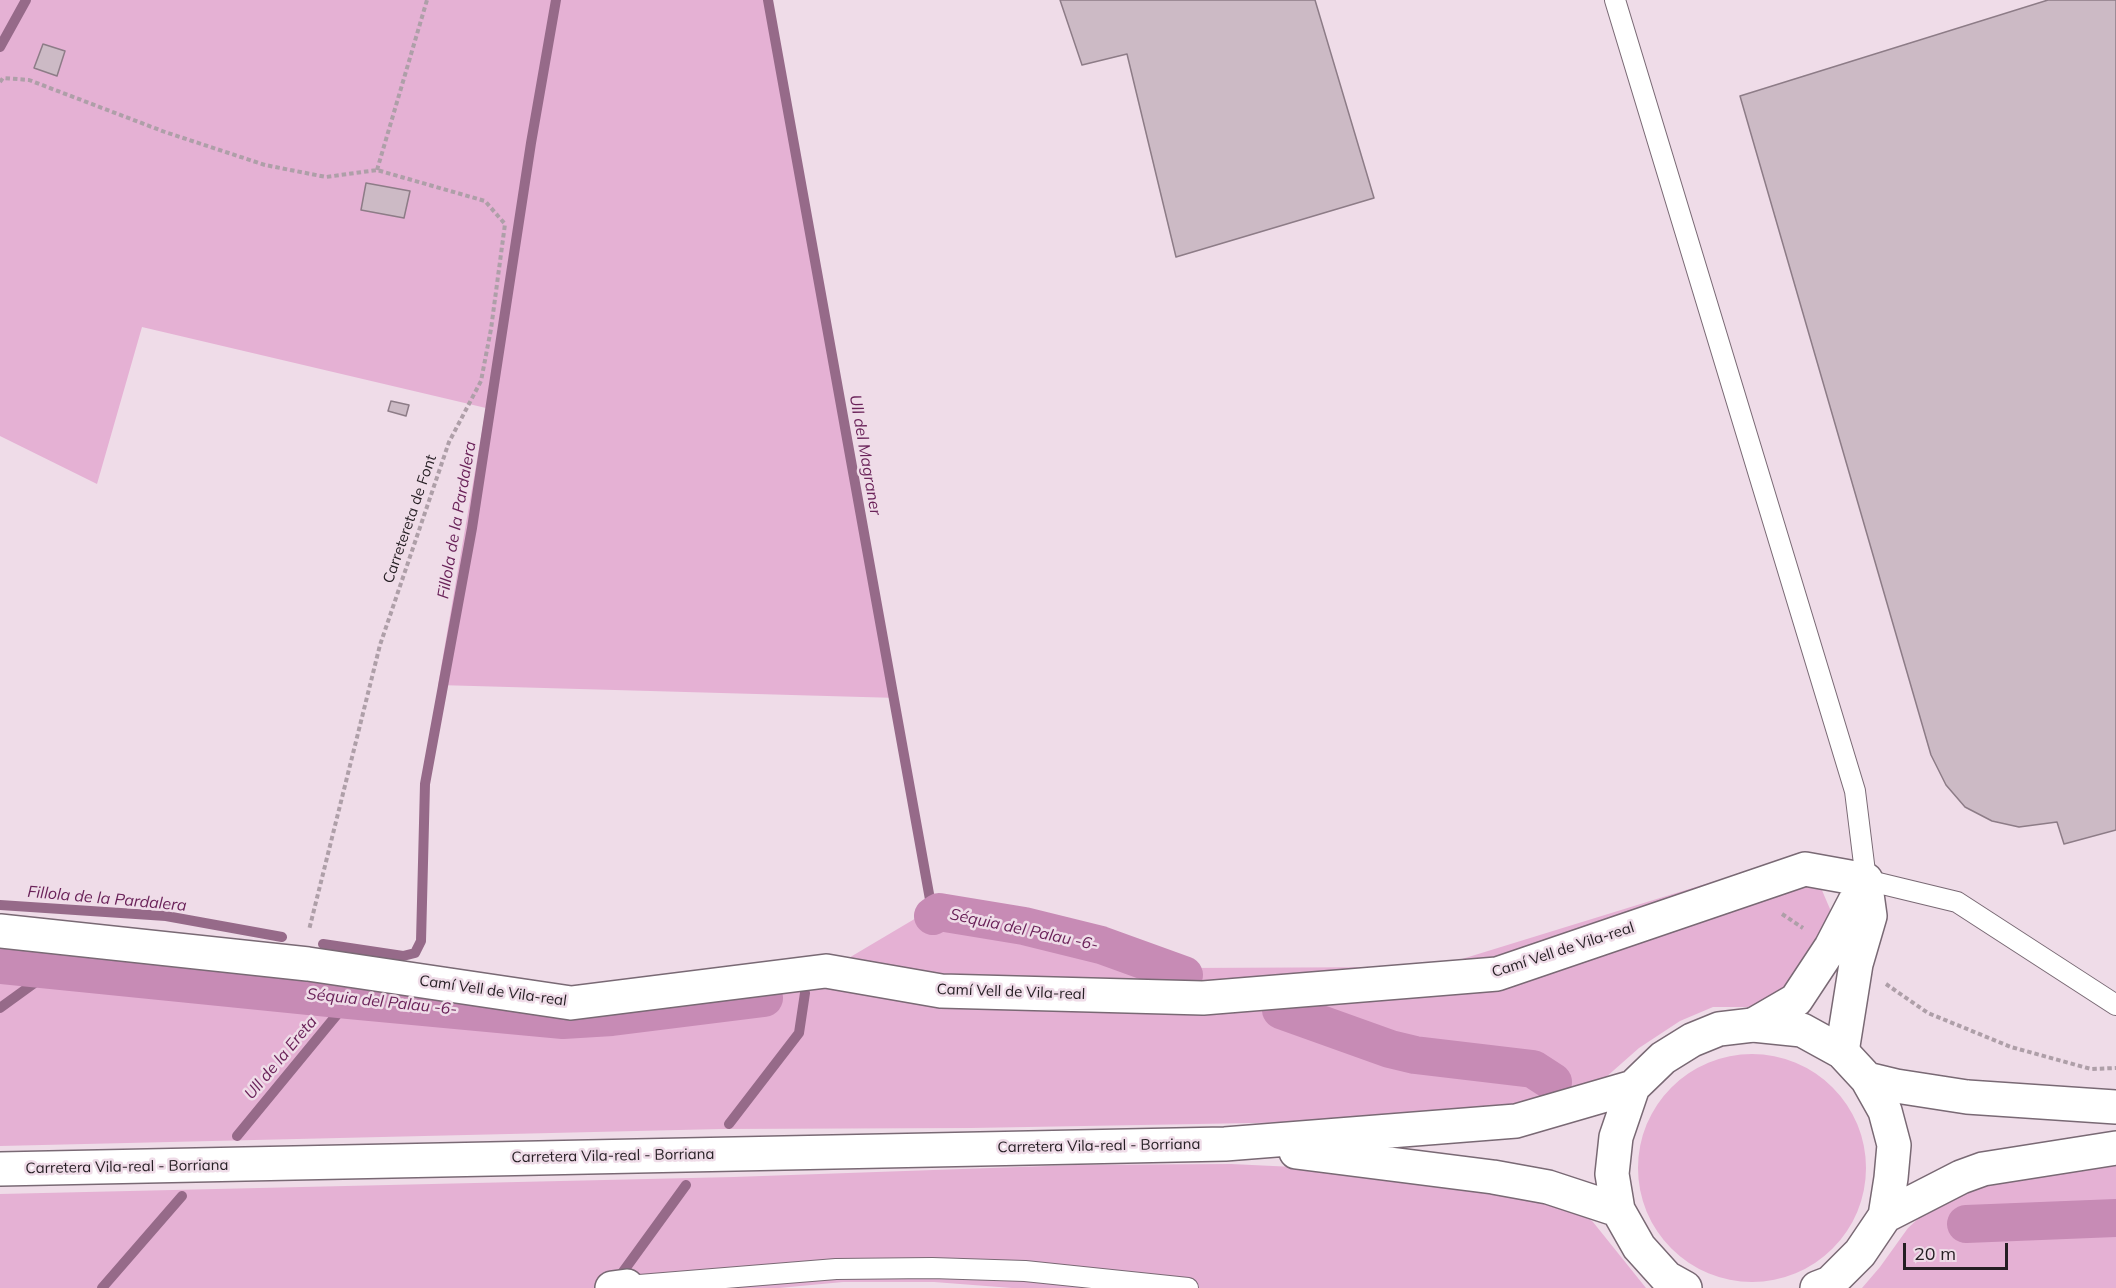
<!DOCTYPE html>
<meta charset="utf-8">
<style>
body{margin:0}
#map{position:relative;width:2116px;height:1288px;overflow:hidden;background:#efdce8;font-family:Mulish,sans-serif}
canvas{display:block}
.scale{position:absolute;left:1903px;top:1243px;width:105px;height:27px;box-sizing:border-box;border:3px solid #251e23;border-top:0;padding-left:8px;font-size:18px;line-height:21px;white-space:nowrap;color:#251e23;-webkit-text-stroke:4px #efdce8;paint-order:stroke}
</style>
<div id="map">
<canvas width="2116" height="1288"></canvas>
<div class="scale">20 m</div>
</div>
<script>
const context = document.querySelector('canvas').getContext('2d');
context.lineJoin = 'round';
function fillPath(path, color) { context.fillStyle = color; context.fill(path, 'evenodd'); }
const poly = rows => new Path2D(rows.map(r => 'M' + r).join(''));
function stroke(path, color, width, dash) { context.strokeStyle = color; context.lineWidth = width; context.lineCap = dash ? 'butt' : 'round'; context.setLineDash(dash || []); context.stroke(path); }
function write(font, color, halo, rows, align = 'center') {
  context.font = font + ' Mulish,sans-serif'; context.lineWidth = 5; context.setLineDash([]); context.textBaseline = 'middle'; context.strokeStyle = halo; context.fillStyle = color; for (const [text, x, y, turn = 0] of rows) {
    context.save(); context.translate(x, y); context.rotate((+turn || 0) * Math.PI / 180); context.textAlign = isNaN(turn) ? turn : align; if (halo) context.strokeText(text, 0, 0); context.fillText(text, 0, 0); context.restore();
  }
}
const green = poly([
 [0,0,770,0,898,698,438,685,486,408,142,327,97,484,0,436],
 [1806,853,1830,909,1831,918,1807,975,1754,1007,1713,1007,1680,1021,1639,1048,1605,1078,1538,1100,1476,1110,1310,1122,971,1128,721,1129,0,1146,0,961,53,968,565,1018,793,991,928,911,937,908,1024,921,1102,938,1185,968,1411,967,1462,959],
 '1638 1168a114 114 0 1 1 228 0a114 114 0 1 1-228 0Z',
 [1231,1164,1336,1169,1516,1190,1584,1214,1593,1222,1646,1288,1012,1288,934,1282,843,1282,779,1288,0,1288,0,1194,734,1177,1076,1165],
 [2116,1164,2116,1288,1862,1288,1880,1267,1908,1228,1921,1216,1940,1202,1986,1183]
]);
const stream = poly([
 [768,0,933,916],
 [0,47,26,0],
 [0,905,166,916,282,937],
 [323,944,403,956,415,953,421,941,425,784,472,528,531,143,556,0],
 [0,1008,51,971],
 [729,1124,799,1033,805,993],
 [237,1136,349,1000],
 [617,1280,686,1185],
 [102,1288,182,1196]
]);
const canal = poly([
 [933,916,939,912,1024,926,1101,945,1184,975],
 [0,965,349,1000,563,1020,612,1017,764,998],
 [1281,1010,1390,1049,1415,1055,1533,1069,1553,1082],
 [1966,1224,2116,1218]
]);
const building = poly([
 [1060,0,1315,0,1374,198,1176,257,1127,54,1082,65,1060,0],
 [2048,0,2116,0,2116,830,2064,844,2057,822,2019,827,1992,821,1965,807,1946,785,1931,755,1740,96,2048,0],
 [43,44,65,51,57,76,34,68,43,44],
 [366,183,410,191,404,218,361,210,366,183],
 [391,401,409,405,406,416,388,411,391,401]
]);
const path = poly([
 [0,82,3,78,29,80,165,132,265,165,326,177,377,170,485,201,505,224,491,329,481,381,449,442,380,645,309,930],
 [377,170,427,0],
 [1782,914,1803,928],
 [1886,984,1928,1013,2011,1047,2091,1069,2116,1068]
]);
const service = poly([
 [1615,0,1855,791,1866,880,1957,902,2116,1005],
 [627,1286,836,1269,932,1268,1025,1271,1188,1288]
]);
const minor = poly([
 [0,931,308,964,571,1003,826,971,941,991,1203,998,1497,974,1805,869,1866,880],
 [1753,1025,1796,1000,1831,947,1866,880],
 [1842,1052,1856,964,1870,916,1866,887],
 [612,1288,627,1286]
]);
const secondary = poly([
 [1867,1079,1896,1086,1967,1097,2116,1107],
 [1296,1152,1493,1177,1548,1187,1618,1210],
 [0,1169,1225,1144,1516,1121,1633,1087],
 [1885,1216,1961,1177,1983,1169,2116,1148],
 [1685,1288,1667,1278,1639,1247,1618,1210,1612,1174,1616,1137,1633,1087,1663,1058,1692,1040,1719,1029,1753,1025,1802,1030,1842,1052,1867,1079,1885,1111,1894,1145,1891,1178,1885,1216,1860,1253,1830,1283,1817,1288]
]);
const streetNames = [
 ["Carretereta de Font",410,519,-71],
 ["Camí Vell de Vila-real",1563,950,-18],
 ["Camí Vell de Vila-real",493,991,8],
 ["Camí Vell de Vila-real",1011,992,2],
 ["Carretera Vila-real - Borriana",1099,1146,-1],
 ["Carretera Vila-real - Borriana",613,1156,-1],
 ["Carretera Vila-real - Borriana",127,1167,-1]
];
const waterNames = [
 ["Ull del Magraner",865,455,80],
 ["Fillola de la Pardalera",457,520,-80],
 ["Fillola de la Pardalera",107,899,5],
 ["Séquia del Palau -6-",1024,930,12],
 ["Séquia del Palau -6-",382,1002,6],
 ["Ull de la Ereta",281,1058,-50]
];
fillPath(green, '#e5b1d4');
stroke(stream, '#966a89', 10);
stroke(canal, '#c78bb5', 38);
fillPath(building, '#ccbac5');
stroke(building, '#8d7c87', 1.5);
stroke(service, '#796974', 22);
stroke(minor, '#796974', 36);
stroke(secondary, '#796974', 36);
stroke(path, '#ae9fa8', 4, [4.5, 3]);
stroke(service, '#fff', 20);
stroke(minor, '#fff', 33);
stroke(secondary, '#fff', 33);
write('15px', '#251e23', '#efdce8', streetNames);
write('italic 16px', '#6a2259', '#efdce8', waterNames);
</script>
